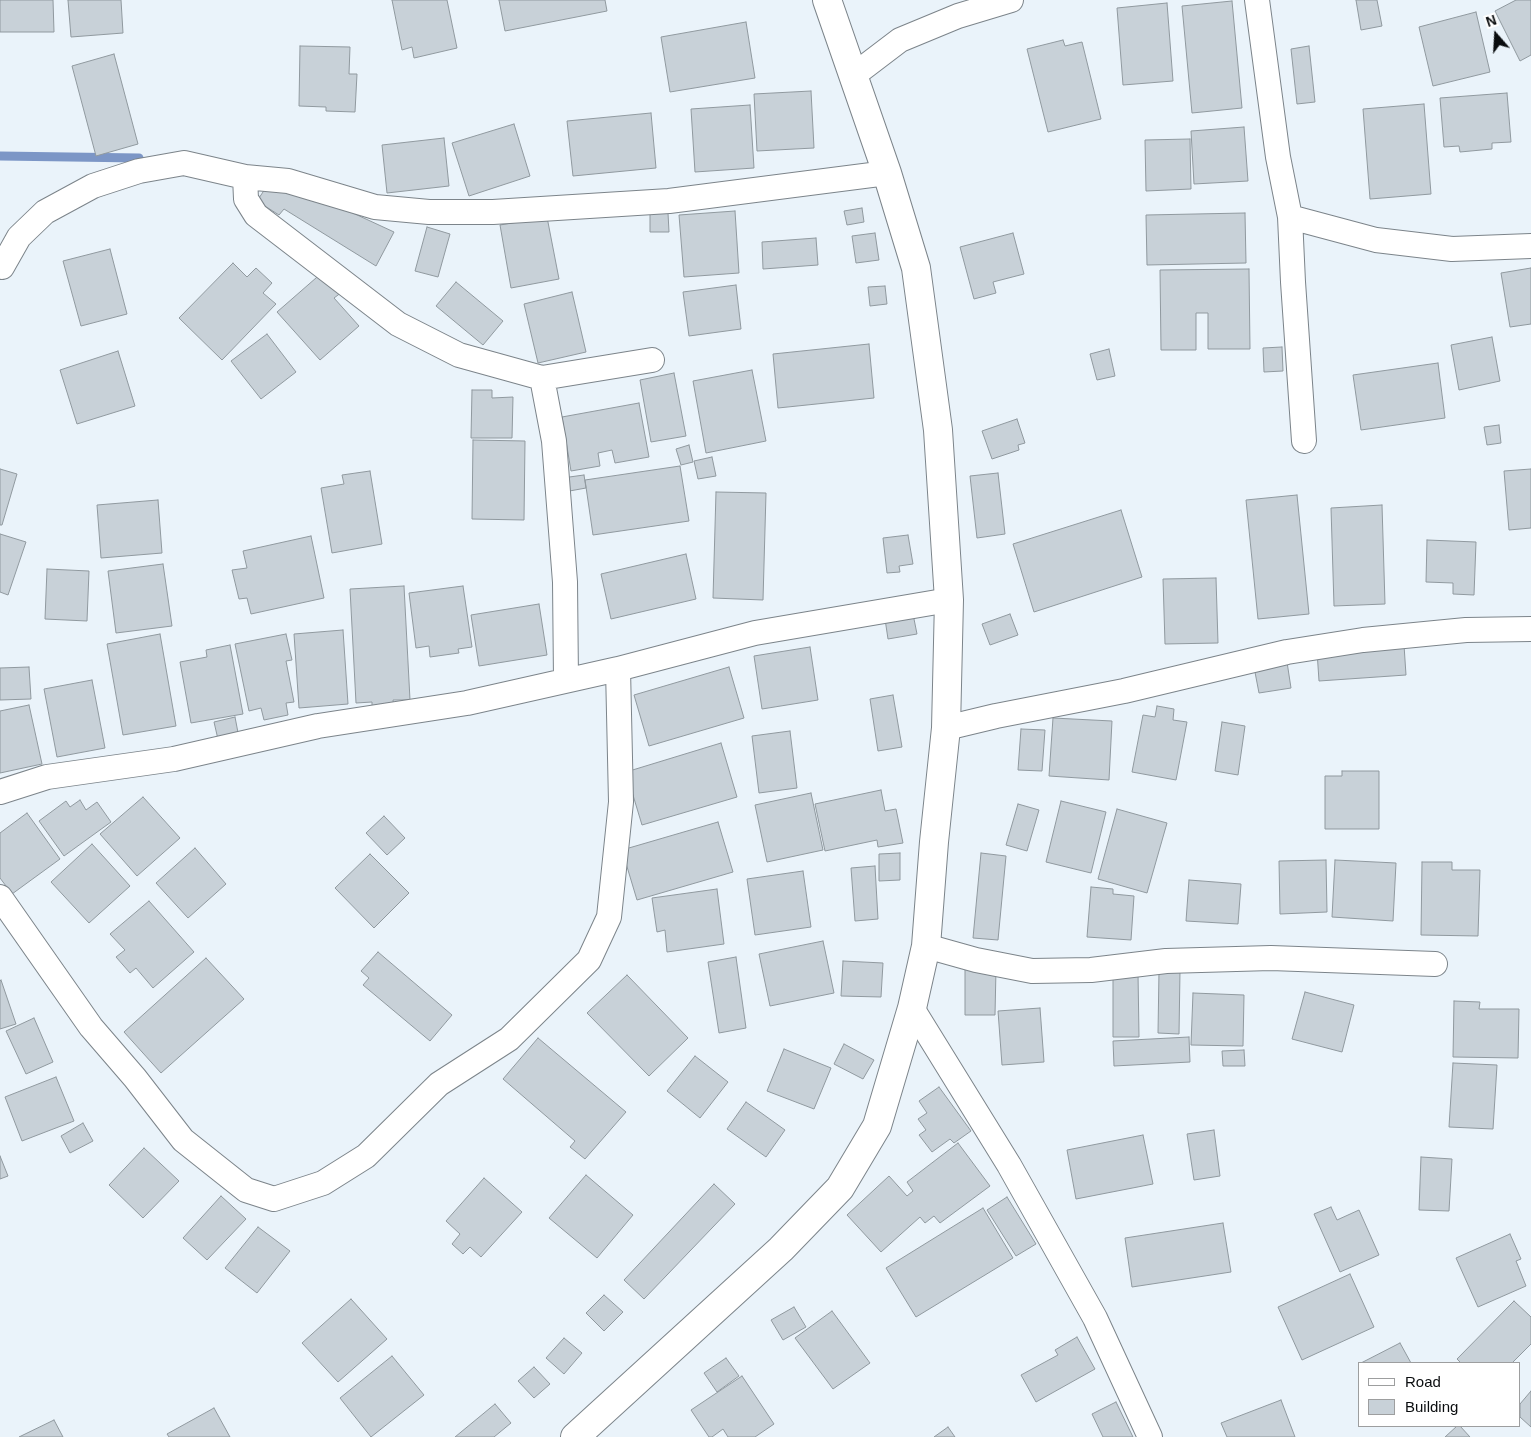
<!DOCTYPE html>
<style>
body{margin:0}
#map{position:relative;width:1531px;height:1437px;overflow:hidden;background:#eaf3fa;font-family:Helvetica,sans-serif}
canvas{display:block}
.legend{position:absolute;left:1358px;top:1362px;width:162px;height:65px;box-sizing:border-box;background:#fff;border:1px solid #9d9e9f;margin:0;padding:6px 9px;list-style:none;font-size:15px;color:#0a0d0f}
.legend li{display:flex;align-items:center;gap:10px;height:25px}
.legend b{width:25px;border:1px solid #9d9e9f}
.north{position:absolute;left:1471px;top:10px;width:50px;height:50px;-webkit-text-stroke:4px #fff;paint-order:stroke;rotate:341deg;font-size:14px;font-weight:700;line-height:20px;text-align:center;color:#0a0d0f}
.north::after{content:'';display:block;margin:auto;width:18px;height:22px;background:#0a0d0f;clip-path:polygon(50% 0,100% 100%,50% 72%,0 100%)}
</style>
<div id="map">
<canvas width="1531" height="1437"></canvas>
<ul class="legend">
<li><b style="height:6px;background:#fff"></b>Road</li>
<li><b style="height:14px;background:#c8d1d8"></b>Building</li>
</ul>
<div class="north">N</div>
</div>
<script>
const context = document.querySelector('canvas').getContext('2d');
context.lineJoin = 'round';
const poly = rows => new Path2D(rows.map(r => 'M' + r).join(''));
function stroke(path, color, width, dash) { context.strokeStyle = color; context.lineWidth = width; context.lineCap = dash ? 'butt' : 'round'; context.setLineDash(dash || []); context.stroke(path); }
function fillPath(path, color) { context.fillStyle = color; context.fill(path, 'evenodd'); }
const stream = poly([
 [0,156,139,158]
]);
const building = poly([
 [0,0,53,0,54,32,0,32,0,0],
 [68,0,121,0,123,33,71,37,68,0],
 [392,0,447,0,457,48,414,58,412,47,402,50,392,0],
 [499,0,605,0,607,11,505,31,499,0],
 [1356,0,1377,0,1382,26,1361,30,1356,0],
 [1516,0,1531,0,1531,55,1520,61,1495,11,1516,0],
 [1232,1,1242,108,1192,113,1182,6,1232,1],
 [1167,3,1173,81,1123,85,1117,8,1167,3],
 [1476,12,1490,72,1433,86,1419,27,1476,12],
 [746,22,755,78,670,92,661,37,746,22],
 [1063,40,1065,46,1082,42,1101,119,1048,132,1027,49,1063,40],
 [300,46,350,47,349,74,357,74,355,112,326,111,326,107,299,106,300,46],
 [1309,46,1315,102,1297,104,1291,49,1309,46],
 [114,54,138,144,96,156,72,66,114,54],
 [811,91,814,148,757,151,754,94,811,91],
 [1507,93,1511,142,1492,143,1492,149,1460,152,1459,146,1444,147,1440,98,1507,93],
 [1424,104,1431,194,1370,199,1363,109,1424,104],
 [750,105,754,168,695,172,691,109,750,105],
 [651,113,656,168,573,176,567,121,651,113],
 [514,124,530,176,469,196,452,143,514,124],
 [1244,127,1248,181,1194,184,1191,131,1244,127],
 [444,138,449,186,387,193,382,145,444,138],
 [1190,139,1191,189,1146,191,1145,140,1190,139],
 [269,183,288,183,394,232,376,266,284,209,279,215,257,201,269,183],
 [862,208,864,222,847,225,844,211,862,208],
 [735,211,739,273,684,277,679,215,735,211],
 [650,213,668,213,669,232,650,232,650,213],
 [1245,213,1246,263,1147,265,1146,215,1245,213],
 [547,217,559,279,511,288,500,225,547,217],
 [427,227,450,234,438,277,415,271,427,227],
 [875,233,879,260,856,263,852,236,875,233],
 [1013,233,1024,274,993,282,996,293,974,299,960,247,1013,233],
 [816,238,818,265,763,269,762,242,816,238],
 [110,249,127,314,81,326,63,261,110,249],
 [233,263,247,277,256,268,272,283,263,293,276,304,222,360,179,318,233,263],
 [1531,268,1531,324,1510,327,1501,273,1531,268],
 [1249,269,1250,349,1208,349,1208,313,1196,313,1196,350,1161,350,1160,270,1249,269],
 [324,271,342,292,334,298,359,326,320,360,277,312,324,271],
 [456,282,503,321,483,345,436,306,456,282],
 [736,285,741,329,689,336,683,292,736,285],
 [885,286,887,304,870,306,868,287,885,286],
 [572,292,586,352,538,363,524,304,572,292],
 [267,334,296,372,261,399,231,361,267,334],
 [1492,337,1500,381,1459,390,1451,345,1492,337],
 [869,344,874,398,778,408,773,354,869,344],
 [1282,347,1283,371,1264,372,1263,348,1282,347],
 [1109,349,1115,376,1097,380,1090,354,1109,349],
 [118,351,135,406,77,424,60,370,118,351],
 [1438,363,1445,418,1361,430,1353,375,1438,363],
 [752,370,766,441,706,453,693,381,752,370],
 [674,373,686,436,651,442,640,380,674,373],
 [472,390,492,390,492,398,513,397,512,438,471,438,472,390],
 [639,403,649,457,615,463,612,450,598,453,600,466,571,471,562,417,639,403],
 [1017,419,1025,443,1018,445,1019,450,992,459,982,431,1017,419],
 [1499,425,1501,443,1487,445,1484,427,1499,425],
 [473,440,525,441,524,520,472,519,473,440],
 [689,445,693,462,681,465,676,449,689,445],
 [712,457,716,476,698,479,694,461,712,457],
 [680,466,689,521,593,535,585,480,680,466],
 [0,469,17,474,2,525,0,525,0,469],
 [1531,469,1531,528,1509,530,1504,471,1531,469],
 [370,471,382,544,332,553,321,488,344,484,342,475,370,471],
 [998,473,1005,534,977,538,970,476,998,473],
 [584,475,586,488,564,492,562,478,584,475],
 [716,492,766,493,763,600,713,598,716,492],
 [1297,495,1309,614,1258,619,1246,500,1297,495],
 [158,500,162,553,101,558,97,505,158,500],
 [1382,505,1385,604,1334,606,1331,508,1382,505],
 [1121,510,1142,577,1034,612,1013,544,1121,510],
 [0,534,26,542,8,595,0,592,0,534],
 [908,535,913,564,899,566,900,572,887,573,883,538,908,535],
 [311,536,324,598,251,614,247,598,239,599,232,570,247,568,243,551,311,536],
 [1427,540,1476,542,1474,595,1453,594,1453,583,1426,582,1427,540],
 [686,554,696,599,611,619,601,574,686,554],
 [163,564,172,626,116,633,108,571,163,564],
 [47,569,89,571,87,621,45,619,47,569],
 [1216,578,1218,643,1165,644,1163,579,1216,578],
 [404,586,410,700,393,700,394,707,372,708,372,702,356,703,350,589,404,586],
 [463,586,472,647,458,649,459,653,430,657,429,646,416,648,409,593,463,586],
 [539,604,547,655,479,666,471,615,539,604],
 [913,614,917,634,888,639,885,619,913,614],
 [1010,614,1018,635,990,645,982,624,1010,614],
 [343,630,348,704,299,708,294,634,343,630],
 [160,634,176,726,123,735,107,644,160,634],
 [286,634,292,660,286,661,294,702,286,703,288,715,264,720,261,708,249,711,235,644,286,634],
 [230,645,243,714,191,723,180,662,207,657,206,650,230,645],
 [1404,645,1406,675,1319,681,1317,651,1404,645],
 [810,647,818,700,762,709,754,656,810,647],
 [1287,662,1291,688,1259,693,1254,667,1287,662],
 [29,667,31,699,0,700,0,668,29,667],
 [729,667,744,718,649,746,634,695,729,667],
 [92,680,105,748,57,757,44,689,92,680],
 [893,695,902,747,878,751,870,699,893,695],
 [29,705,42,764,0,773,0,711,29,705],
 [1157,706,1174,709,1173,720,1187,722,1176,780,1132,772,1143,715,1155,717,1157,706],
 [235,717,240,743,220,748,214,722,235,717],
 [1053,718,1112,721,1109,780,1049,776,1053,718],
 [1222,722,1245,726,1238,775,1215,771,1222,722],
 [1021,729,1045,730,1042,771,1018,770,1021,729],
 [790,731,797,788,759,793,752,736,790,731],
 [721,743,737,797,642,825,626,772,721,743],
 [1342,771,1379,771,1379,829,1325,829,1325,776,1342,776,1342,771],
 [881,790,885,811,896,809,903,843,878,847,877,840,825,851,815,804,881,790],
 [811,793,823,850,767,862,755,805,811,793],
 [143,797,180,838,137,876,100,834,143,797],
 [80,800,86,810,97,802,111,822,64,856,39,821,66,801,70,807,80,800],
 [1061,801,1106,812,1091,873,1046,862,1061,801],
 [1018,804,1039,810,1027,851,1006,845,1018,804],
 [1117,809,1167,823,1147,893,1098,879,1117,809],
 [27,813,60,859,12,894,0,878,0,833,27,813],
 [384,816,405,838,387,855,366,833,384,816],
 [718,822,733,872,637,900,622,850,718,822],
 [92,844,130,886,89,923,51,882,92,844],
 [195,848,226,884,188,918,156,883,195,848],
 [900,853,900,880,879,881,879,854,900,853],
 [981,853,1006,856,998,940,973,938,981,853],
 [370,854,409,893,374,928,335,888,370,854],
 [1326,860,1327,912,1280,914,1279,861,1326,860],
 [1335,860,1396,863,1393,921,1332,917,1335,860],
 [1422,862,1452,862,1452,870,1480,870,1478,936,1421,935,1422,862],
 [875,866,878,919,855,921,851,868,875,866],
 [803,871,811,927,755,935,747,879,803,871],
 [1189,880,1241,884,1238,924,1186,921,1189,880],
 [1091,887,1113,889,1113,894,1134,896,1131,940,1087,937,1091,887],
 [717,889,724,944,667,952,665,930,657,932,652,898,717,889],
 [149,901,194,952,153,988,136,968,130,973,116,957,125,950,110,934,149,901],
 [823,941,834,993,770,1006,759,954,823,941],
 [378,952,452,1015,430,1041,363,985,369,978,361,971,378,952],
 [736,957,746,1028,719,1033,708,962,736,957],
 [206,958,244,999,161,1073,124,1032,206,958],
 [843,961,883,963,881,997,841,996,843,961],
 [965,969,996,969,995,1015,965,1015,965,969],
 [1159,971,1180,971,1179,1034,1158,1033,1159,971],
 [1113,973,1138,973,1139,1037,1113,1037,1113,973],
 [627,975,688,1038,649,1076,587,1013,627,975],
 [1,980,16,1024,0,1029,0,981,1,980],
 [1305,992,1354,1005,1342,1052,1292,1039,1305,992],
 [1193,993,1244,995,1243,1046,1191,1045,1193,993],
 [1454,1001,1480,1002,1479,1009,1519,1009,1518,1058,1453,1057,1454,1001],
 [1040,1008,1044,1062,1002,1065,998,1011,1040,1008],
 [34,1018,53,1062,26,1074,6,1031,34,1018],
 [1189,1037,1190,1062,1114,1066,1113,1041,1189,1037],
 [538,1038,626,1112,585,1159,570,1147,575,1141,503,1079,538,1038],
 [844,1044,874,1060,863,1079,834,1064,844,1044],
 [784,1049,831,1068,814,1109,767,1091,784,1049],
 [1244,1050,1245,1066,1223,1066,1222,1051,1244,1050],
 [695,1056,728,1082,700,1118,667,1091,695,1056],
 [1453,1063,1497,1065,1493,1129,1449,1127,1453,1063],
 [56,1077,74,1121,22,1141,5,1097,56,1077],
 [939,1087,971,1131,954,1143,950,1139,932,1152,919,1135,926,1130,918,1119,927,1113,919,1101,939,1087],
 [746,1102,785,1130,766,1157,727,1129,746,1102],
 [83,1123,93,1141,70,1153,61,1136,83,1123],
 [1214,1130,1220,1176,1194,1180,1187,1134,1214,1130],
 [1143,1135,1153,1184,1076,1199,1067,1150,1143,1135],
 [958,1143,990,1186,940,1223,934,1216,925,1223,920,1217,881,1252,847,1215,889,1176,907,1196,913,1191,907,1182,958,1143],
 [144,1148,179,1181,143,1218,109,1185,144,1148],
 [0,1156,8,1176,0,1179,0,1156],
 [1421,1157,1452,1159,1449,1211,1419,1210,1421,1157],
 [586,1175,633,1215,597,1258,549,1218,586,1175],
 [484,1178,522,1212,481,1257,470,1247,463,1254,452,1244,460,1234,446,1221,484,1178],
 [714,1184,735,1204,644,1299,624,1280,714,1184],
 [221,1196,246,1219,207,1260,183,1238,221,1196],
 [1007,1197,1036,1244,1016,1256,987,1210,1007,1197],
 [1331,1207,1337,1220,1359,1210,1379,1255,1340,1272,1314,1214,1331,1207],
 [983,1208,1013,1258,916,1317,886,1268,983,1208],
 [1223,1223,1231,1272,1132,1287,1125,1238,1223,1223],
 [258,1227,290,1251,257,1293,225,1268,258,1227],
 [1510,1234,1521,1259,1516,1261,1526,1286,1478,1307,1456,1258,1510,1234],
 [1350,1274,1374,1327,1302,1360,1278,1307,1350,1274],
 [604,1295,623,1312,604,1331,586,1313,604,1295],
 [351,1299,387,1339,338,1382,302,1343,351,1299],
 [1514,1301,1531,1317,1531,1344,1512,1363,1461,1363,1457,1359,1514,1301],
 [794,1307,806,1327,783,1340,771,1320,794,1307],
 [832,1311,870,1363,833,1389,795,1338,832,1311],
 [1077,1337,1095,1369,1036,1402,1021,1375,1058,1355,1055,1350,1077,1337],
 [564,1338,582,1353,564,1374,546,1358,564,1338],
 [1400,1343,1411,1363,1361,1363,1400,1343],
 [392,1356,424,1395,371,1437,340,1398,392,1356],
 [726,1358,739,1376,717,1392,704,1373,726,1358],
 [534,1367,550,1384,534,1398,518,1381,534,1367],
 [742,1376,774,1424,755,1437,728,1437,723,1429,712,1437,709,1437,691,1410,742,1376],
 [1531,1391,1531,1427,1520,1417,1520,1404,1531,1391],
 [1281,1400,1295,1437,1227,1437,1221,1423,1281,1400],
 [1116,1402,1133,1437,1103,1437,1092,1414,1116,1402],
 [495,1404,511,1423,494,1437,455,1437,495,1404],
 [214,1408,230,1437,169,1437,167,1434,214,1408],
 [54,1420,63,1437,19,1437,54,1420],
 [1457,1426,1460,1426,1470,1437,1445,1437,1457,1426],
 [948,1427,955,1437,934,1437,948,1427]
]);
const minor = poly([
 [1257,0,1278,157,1290,217,1293,282,1304,441],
 [854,75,900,40,958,16,1011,0],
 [245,177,246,199,256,215,398,324,459,355,542,378,652,360],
 [1290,217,1376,240,1452,249,1531,246],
 [2,267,19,237,45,212,93,186,139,171,184,163,245,177,288,181,375,207,429,212,493,212,669,201,887,173],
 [542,378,554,441,565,582,566,680],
 [946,728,996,716,1124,691,1287,652,1363,640,1466,630,1531,629],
 [0,792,47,777,174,759,318,726,467,703,618,669,755,633,949,600],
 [0,897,91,1027,135,1078,183,1140,246,1190,274,1199,323,1183,366,1156,439,1084,509,1039,589,960,609,917,621,802,618,669],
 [926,946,976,960,1032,971,1091,970,1166,961,1271,958,1435,964],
 [912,1008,1009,1165,1095,1318,1150,1437]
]);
const tertiary = poly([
 [575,1437,781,1249,840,1188,877,1126,912,1008,926,946,934,842,946,728,949,600,938,430,916,268,887,173,827,0]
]);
stroke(stream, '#7c96c6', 9);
fillPath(building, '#c8d1d8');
stroke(building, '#90999f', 1);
stroke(minor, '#7c848a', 26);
stroke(tertiary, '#7c848a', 30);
stroke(minor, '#fff', 24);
stroke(tertiary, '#fff', 28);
</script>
